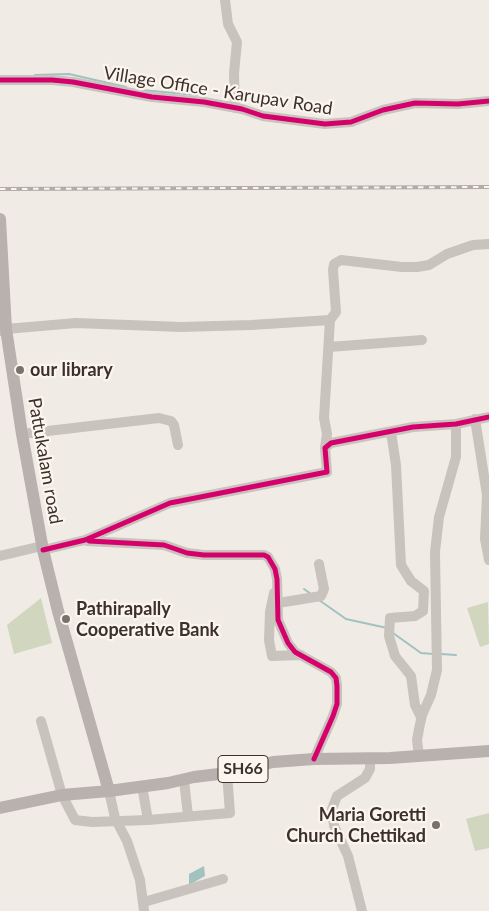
<!DOCTYPE html>
<style>
body{margin:0}
canvas{display:block;background:#f0ebe5}
</style>
<canvas width="489" height="911"></canvas>
<script>
const context = document.querySelector('canvas').getContext('2d');
context.lineJoin = 'round';
function fillPath(path, color) { context.fillStyle = color; context.fill(path, 'evenodd'); }
const poly = rows => new Path2D(rows.map(r => 'M' + r).join(''));
function stroke(path, color, width, dash) { context.strokeStyle = color; context.lineWidth = width; context.lineCap = dash ? 'butt' : 'round'; context.setLineDash(dash || []); context.stroke(path); }
function write(font, color, halo, rows, align = 'center') {
  context.font = font + ' Lato,sans-serif'; context.lineWidth = 4.5; context.setLineDash([]); context.textBaseline = 'middle'; context.strokeStyle = halo; context.fillStyle = color; for (const [text, x, y, turn = 0] of rows) {
    context.save(); context.translate(x, y); context.rotate((+turn || 0) * Math.PI / 180); context.textAlign = isNaN(turn) ? turn : align; if (halo) context.strokeText(text, 0, 0); context.fillText(text, 0, 0); context.restore();
  }
}
const green = poly([
 [41,598,52,643,14,654,7,625],
 [488,602,489,644,480,647,467,608],
 [489,813,489,848,475,851,466,819]
]);
const water = poly([
 [204,866,205,876,189,885,189,874]
]);
const stream = poly([
 [35,75,69,74,126,87],
 [141,90,197,95],
 [304,589,311,594],
 [319,600,346,619,387,628],
 [393,633,421,653,434,654],
 [441,654,456,655]
]);
const minor = poly([
 [225,0,228,24,237,42,234,73,235,108],
 [0,80,52,80,73,82,152,97,204,102,242,109,263,116,325,124,351,122,383,110,415,103,458,104,489,101],
 [1,331,6,329,76,323,181,327,251,325,330,320],
 [329,347,422,340],
 [475,419,487,495,485,539,489,560],
 [391,432,396,465,401,565,411,581,424,591,423,611,415,616,390,618,389,636,395,656,411,676,415,705,421,717],
 [22,434,159,418,171,421,174,425,178,445],
 [325,448,327,434,324,418,330,320,336,312,333,270,334,264,341,260,402,267,417,267,429,265,447,254,473,245,489,244],
 [87,541,164,545,187,553,204,555,264,555,268,557,275,569,277,579,278,620,288,643,295,652,331,672,336,678,337,686,337,704,333,716,314,759],
 [43,550,85,540,170,503,327,472,325,448,331,443,413,427,456,424,489,417],
 [0,556,42,546],
 [274,593,270,612,269,640,272,656,301,655],
 [272,604,321,596,324,589,319,564],
 [41,721,62,795,75,820,92,822,148,820,230,813,227,773],
 [419,756,417,740,419,729,422,715,431,695,437,670,435,552,439,517,456,457,456,424],
 [184,780,188,816],
 [142,786,148,820],
 [109,791,115,818,127,841,140,880,144,911],
 [144,902,223,879],
 [362,911,348,856,334,826,332,809,337,796,365,778,370,769,370,759]
]);
const major = poly([
 [0,219,6,329,22,434,43,550,58,611,109,791],
 [0,808,62,795,109,791,168,783,194,777,227,773,273,762,314,759,390,758,489,751]
]);
const rail = poly([
 [0,189,489,187]
]);
const cycleway = poly([
 [0,80,52,80,73,82,152,97,204,102,242,109,263,116,325,124,351,122,383,110,415,103,458,104,489,101],
 [89,541,164,545,187,553,204,555,264,555,268,557,275,569,277,579,278,620,288,643,295,652,331,672,336,678,337,686,337,704,333,716,314,759],
 [43,550,85,540,170,503,327,472,325,448,331,443,413,427,456,424,489,417]
]);
const markers = [
 [20,370,5,"#7a716c"],
 [66,619,5,"#7a716c"],
 [436,825,5,"#7a716c"]
];
const shields = [
 [243,769,50]
];
const shieldNames = [
 ["SH66",243,769]
];
const streetNames = [
 ["Village Office - Karupav Road",218,91,9],
 ["Pattukalam road",45,461,80]
];
const poiNames = [
 ["our library",30,370],
 ["Pathirapally",76,609],
 ["Cooperative Bank",76,630],
 ["Maria Goretti",426,815,"right"],
 ["Church Chettikad",426,836,"right"]
];
fillPath(green, '#d1d6bf');
fillPath(water, '#a1c2c1');
stroke(stream, '#a1c2c1', 2);
stroke(minor, '#c9c3be', 10);
stroke(major, '#b8b1ad', 12);
stroke(rail, '#b1aca8', 4);
stroke(rail, '#fbf5ee', 2, [5.5]);
stroke(cycleway, '#d6006c', 5);
for (const [x, y, r, color] of markers) { const dot = new Path2D(); dot.arc(x, y, r, 0, 2 * Math.PI); context.fillStyle = color; context.fill(dot); stroke(dot, '#fbf5ee', 2); }
for (const [x, y, w] of shields) { const box = new Path2D(); box.roundRect(x - w / 2, y - 13.5, w, 27, 4); context.fillStyle = '#fbf5ee'; context.fill(box); stroke(box, '#3b302b', 1); }
write('bold 16px', '#3b302b', null, shieldNames);
write('18px', '#3b302b', '#fbf5ee', streetNames);
write('bold 18px', '#3b302b', '#fbf5ee', poiNames, 'left');
</script>
